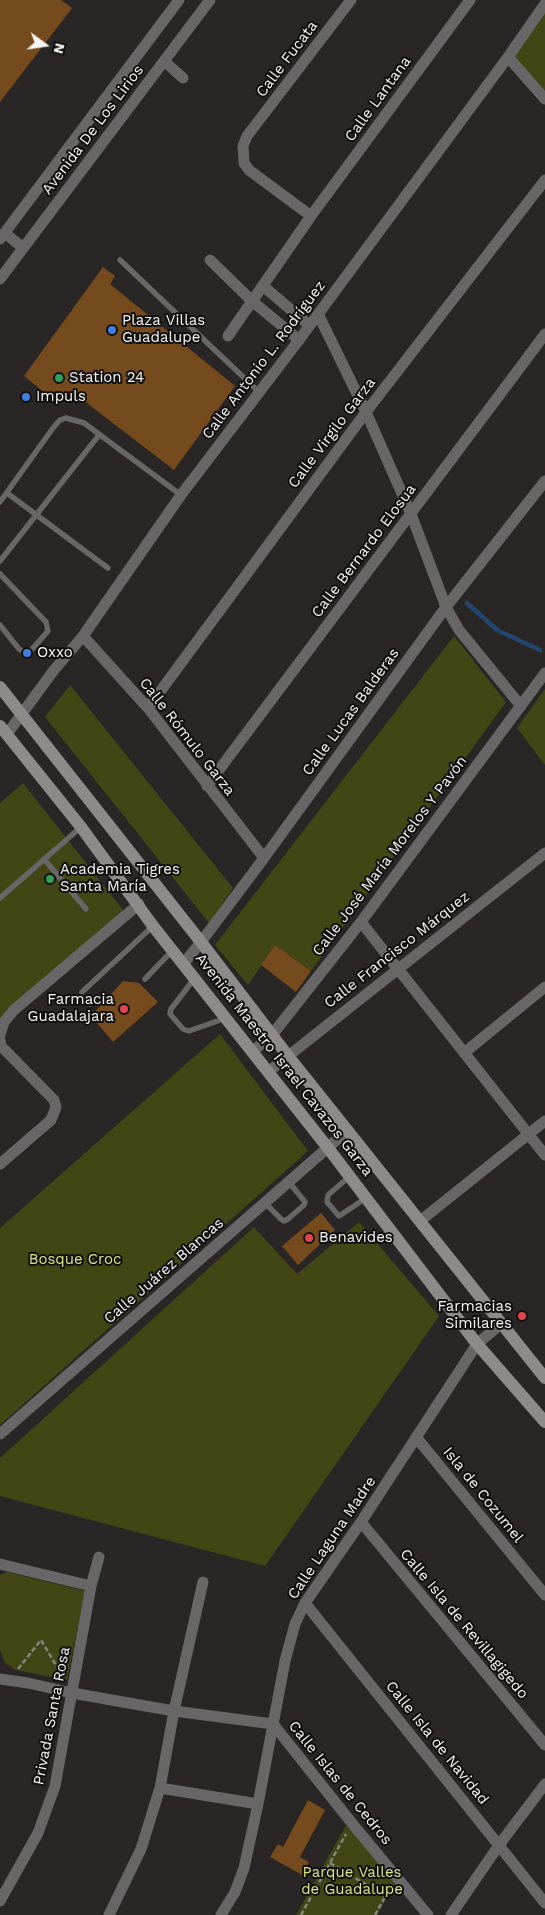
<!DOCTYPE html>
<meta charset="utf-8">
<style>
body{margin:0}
#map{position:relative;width:545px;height:1915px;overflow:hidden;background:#292625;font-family:"Work Sans",sans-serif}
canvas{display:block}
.north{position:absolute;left:20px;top:20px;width:50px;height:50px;-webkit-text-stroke:4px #11100f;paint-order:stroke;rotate:104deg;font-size:14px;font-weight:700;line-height:20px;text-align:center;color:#f6f5f3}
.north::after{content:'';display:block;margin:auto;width:18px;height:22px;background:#f6f5f3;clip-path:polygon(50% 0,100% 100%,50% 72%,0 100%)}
</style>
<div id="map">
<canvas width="545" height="1915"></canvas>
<div class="north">N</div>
</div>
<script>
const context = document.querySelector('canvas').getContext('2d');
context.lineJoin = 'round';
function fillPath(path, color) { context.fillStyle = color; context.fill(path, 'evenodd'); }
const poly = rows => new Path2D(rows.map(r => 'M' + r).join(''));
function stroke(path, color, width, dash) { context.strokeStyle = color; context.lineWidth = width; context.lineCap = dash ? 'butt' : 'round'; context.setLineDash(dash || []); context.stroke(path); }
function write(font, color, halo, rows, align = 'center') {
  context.font = font + ' "Work Sans",sans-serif'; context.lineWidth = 4; context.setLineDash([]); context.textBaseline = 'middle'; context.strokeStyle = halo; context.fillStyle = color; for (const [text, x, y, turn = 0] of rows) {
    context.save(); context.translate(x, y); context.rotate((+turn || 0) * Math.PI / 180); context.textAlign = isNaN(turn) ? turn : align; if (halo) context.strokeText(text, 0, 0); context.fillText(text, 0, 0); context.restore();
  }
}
const green = poly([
 [545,6,545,98,507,55],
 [454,636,506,702,311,971,275,945,248,985,215,945],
 [70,685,233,888,209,923,45,717],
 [545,689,545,765,517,728],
 [23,783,123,910,0,1018,0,803],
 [220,1034,308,1151,0,1425,0,1228],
 [359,1222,439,1316,265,1566,0,1496,0,1458,254,1227,297,1274],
 [7,1572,85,1591,67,1680,16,1670,5,1663,0,1650,0,1575],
 [346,1825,396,1882,377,1915,296,1915]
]);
const stream = poly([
 [467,603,497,630,540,650]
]);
const building = poly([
 [0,0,61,0,72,8,0,102],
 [103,267,115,276,110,284,235,386,174,470,75,394,51,398,24,376],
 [275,945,311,971,296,992,261,965],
 [123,981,139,983,158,1002,113,1042,91,1016],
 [321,1213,335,1230,298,1265,282,1246],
 [308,1800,325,1810,300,1857,309,1862,302,1875,270,1857,278,1844,283,1847]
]);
const path = poly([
 [18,1669,41,1640,63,1677],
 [330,1863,385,1896],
 [301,1915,346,1834],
 [375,1915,390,1888]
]);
const lane = poly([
 [120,260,259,392],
 [7,493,108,568],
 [0,502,53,428,60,420,66,418,84,423,181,495],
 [0,561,99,435],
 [0,574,46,622,48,631,34,647,29,652,24,652,19,649,0,625],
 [44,859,86,909],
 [0,898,81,827],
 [145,979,172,951],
 [194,979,171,1009,170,1014,183,1029,189,1031,226,1018],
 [82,992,153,926],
 [350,1176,328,1195,327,1202,339,1216,366,1198],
 [265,1203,281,1219,284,1221,288,1219,304,1205,305,1202,289,1182]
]);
const street = poly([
 [508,57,545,99],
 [164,61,183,78],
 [311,216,249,170,244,163,243,146,247,136,351,0],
 [5,233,23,248],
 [0,239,179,0],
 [210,260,252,301,299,340],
 [0,279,210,0],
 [263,286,309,325],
 [318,314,366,412,411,514,446,607,459,630,521,706],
 [228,336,311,216,470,0],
 [83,636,148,708,264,858],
 [148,708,366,412,545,180],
 [7,734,54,670,83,636,181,495,299,340,508,57,545,4],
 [207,786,545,334],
 [361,922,545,1155],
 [184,963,201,942,264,858,446,607,545,481],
 [0,1035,4,1022,14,1010,139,904],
 [0,1040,1,1046,54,1100,56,1107,51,1120,0,1164],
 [253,1051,272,1035,361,922,545,673],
 [464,1053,545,987],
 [268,1072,545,853],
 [420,1221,545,1121],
 [0,1434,348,1130],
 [416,1437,545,1595],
 [361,1522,545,1745],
 [0,1564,91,1586],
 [305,1603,545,1903],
 [0,1679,28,1683,72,1693,174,1711,273,1724,355,1827,428,1915],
 [160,1788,258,1804],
 [0,1901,38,1833,55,1786,91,1586,99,1557],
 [109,1915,141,1849,160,1788,174,1711,203,1582],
 [221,1915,235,1892,244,1868,258,1804,285,1661,295,1624,305,1603,361,1522,477,1344,502,1323],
 [451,1915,499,1845,545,1784]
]);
const secondary = poly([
 [0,687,201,942,288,1056,545,1378],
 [0,726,81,827,153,926,328,1148,477,1344,545,1422]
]);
const markers = [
 [112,330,5,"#3f7fe0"],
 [59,378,5,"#2e9e5b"],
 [26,397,5,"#3f7fe0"],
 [27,653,5,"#3f7fe0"],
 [50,879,5,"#2e9e5b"],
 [124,1009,5,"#e0444e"],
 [309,1238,5,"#e0444e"],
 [522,1316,5,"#e0444e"]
];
const streetNames = [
 ["Calle Fucata",287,59,-53],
 ["Calle Lantana",378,99,-54],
 ["Avenida De Los Lirios",93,130,-53],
 ["Calle Antonio L. Rodríguez",264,360,-53],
 ["Calle Virgilo Garza",332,433,-53],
 ["Calle Bernardo Elosua",364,551,-53],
 ["Calle Lucas Balderas",351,712,-54],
 ["Calle Rómulo Garza",187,737,52],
 ["Calle José María Morelos Y Pavón",390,856,-53],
 ["Calle Francisco Márquez",397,950,-38],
 ["Avenida Maestro Israel Cavazos Garza",284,1065,52],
 ["Calle Juárez Blancas",164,1271,-41],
 ["Isla de Cozumel",483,1495,51],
 ["Calle Laguna Madre",332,1538,-56],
 ["Calle Isla de Revillagigedo",464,1624,50],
 ["Privada Santa Rosa",52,1716,-79],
 ["Calle Isla de Navidad",437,1743,51],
 ["Calle Islas de Cedros",340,1783,51]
];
const poiNames = [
 ["Plaza Villas",122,321],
 ["Guadalupe",122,338],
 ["Station 24",69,378],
 ["Impuls",36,397],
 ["Oxxo",37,653],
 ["Academia Tigres",60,870],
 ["Santa María",60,887],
 ["Farmacia",114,1000,"right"],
 ["Guadalajara",114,1017,"right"],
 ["Benavides",319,1238],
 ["Farmacias",512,1307,"right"],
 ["Similares",512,1324,"right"]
];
const parkNames = [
 ["Bosque Croc",75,1260],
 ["Parque Valles",352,1873],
 ["de Guadalupe",352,1890]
];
fillPath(green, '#424615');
stroke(stream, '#214670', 4.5);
fillPath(building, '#754a1d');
stroke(path, '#868483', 2.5, [5, 2.5]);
stroke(lane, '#686666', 5.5);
stroke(street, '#686666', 11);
stroke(secondary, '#8d8a89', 12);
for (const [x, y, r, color] of markers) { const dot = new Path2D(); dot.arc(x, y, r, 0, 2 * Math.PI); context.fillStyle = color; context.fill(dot); stroke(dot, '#11100f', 2); }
write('15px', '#f6f5f3', '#11100f', streetNames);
write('15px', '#f6f5f3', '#11100f', poiNames, 'left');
write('15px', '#dbe48b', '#11100f', parkNames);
</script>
